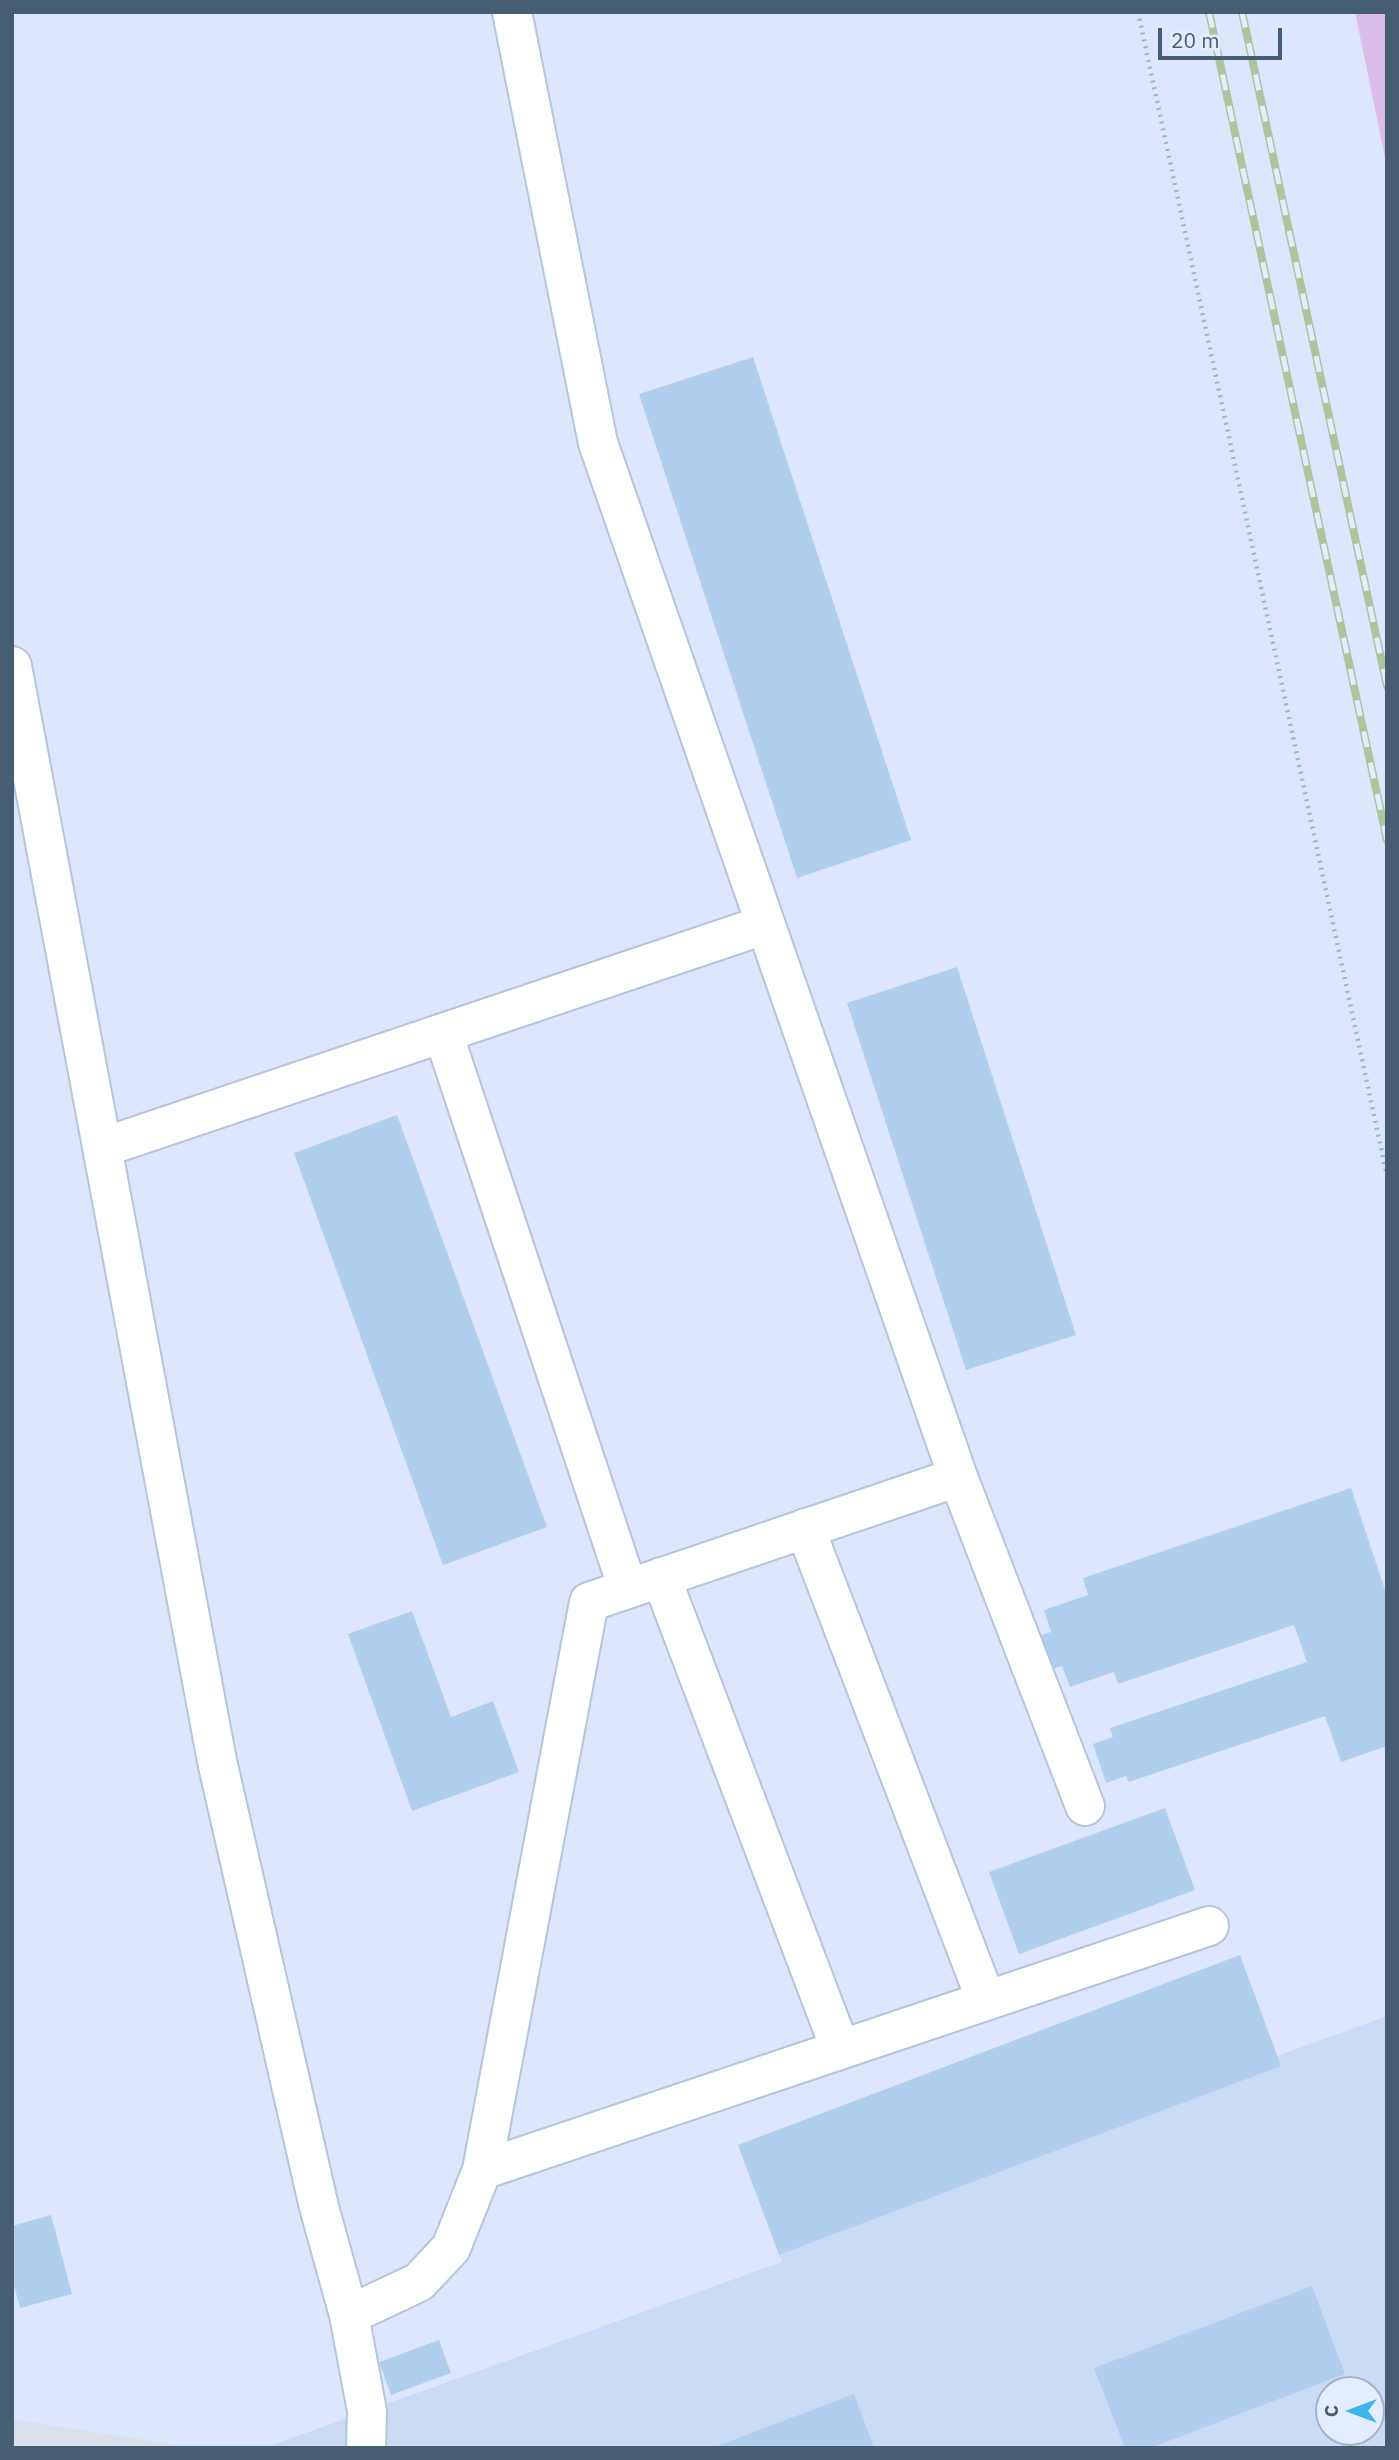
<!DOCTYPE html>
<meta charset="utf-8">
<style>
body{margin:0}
#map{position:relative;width:1399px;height:2460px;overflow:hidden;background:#dde6fd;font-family:"IBM Plex Sans",sans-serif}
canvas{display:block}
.frame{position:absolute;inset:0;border:14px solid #455e73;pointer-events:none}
.north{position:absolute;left:1315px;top:2376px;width:70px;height:70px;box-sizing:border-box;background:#e4ecff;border:2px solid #a4b3c7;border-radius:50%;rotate:270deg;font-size:19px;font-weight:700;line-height:28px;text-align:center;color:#455e73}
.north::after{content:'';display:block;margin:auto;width:24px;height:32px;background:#3db4ec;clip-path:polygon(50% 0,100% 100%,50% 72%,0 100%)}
.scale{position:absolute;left:1158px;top:28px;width:124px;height:32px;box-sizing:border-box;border:4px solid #455e73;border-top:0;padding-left:9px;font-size:21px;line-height:24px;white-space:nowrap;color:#455e73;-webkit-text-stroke:5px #e4ecff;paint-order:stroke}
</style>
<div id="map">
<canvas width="1399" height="2460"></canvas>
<div class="frame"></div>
<div class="north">С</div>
<div class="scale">20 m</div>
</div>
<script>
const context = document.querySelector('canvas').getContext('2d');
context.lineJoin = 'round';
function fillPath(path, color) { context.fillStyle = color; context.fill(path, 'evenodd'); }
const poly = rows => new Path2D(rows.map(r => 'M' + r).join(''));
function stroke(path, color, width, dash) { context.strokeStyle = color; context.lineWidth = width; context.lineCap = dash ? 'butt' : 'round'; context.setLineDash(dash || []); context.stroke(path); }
const residential = poly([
 [1387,2016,1387,2448,264,2448,782,2262,779,2255,1280,2066,1277,2056],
 [1329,2390,1371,2390,1371,2432,1329,2432]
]);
const industrial = poly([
 [12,2419,195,2448,12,2448]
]);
const green = poly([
 [1355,12,1387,12,1387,167]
]);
const building = poly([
 [753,357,911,840,797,878,639,394],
 [957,967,1076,1335,966,1370,847,1003],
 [397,1115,547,1527,443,1565,294,1153],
 [1351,1488,1387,1596,1387,1746,1341,1762,1325,1716,1129,1782,1126,1776,1106,1783,1093,1744,1113,1737,1110,1728,1307,1662,1294,1625,1118,1684,1114,1672,1070,1687,1062,1666,1040,1673,1028,1639,1051,1632,1044,1610,1088,1595,1083,1578],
 [412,1611,451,1717,493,1701,519,1772,412,1811,348,1634],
 [1165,1808,1195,1890,1019,1954,989,1872],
 [1240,1955,1281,2066,779,2255,738,2145],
 [51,2215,72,2294,20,2308,12,2278,12,2226],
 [1312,2286,1345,2374,1150,2448,1125,2448,1094,2368],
 [439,2340,451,2373,391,2395,379,2362],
 [854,2394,874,2448,712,2448]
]);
const path = poly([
 [1138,12,1387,1176]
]);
const minor = poly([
 [512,12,598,443,958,1477,1085,1806],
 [12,666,217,1761,319,2207,349,2315,367,2411,366,2448],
 [443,1033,628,1589],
 [104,1147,764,925],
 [805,1528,986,2000],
 [661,1577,840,2048],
 [482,2170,1209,1926],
 [349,2315,419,2282,451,2248,482,2170,589,1602,958,1477]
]);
const rail = poly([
 [1209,12,1387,840],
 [1242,12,1387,686]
]);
fillPath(residential, '#cbdaf5');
fillPath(industrial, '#dae1ea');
fillPath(green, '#dcbcea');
fillPath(building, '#b0cfee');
stroke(minor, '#b4c5dc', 42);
stroke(path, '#98b8d7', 4.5, [2, 5]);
stroke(minor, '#fff', 38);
stroke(rail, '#acc59d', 8);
stroke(rail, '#e4ecff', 5, [16]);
</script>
